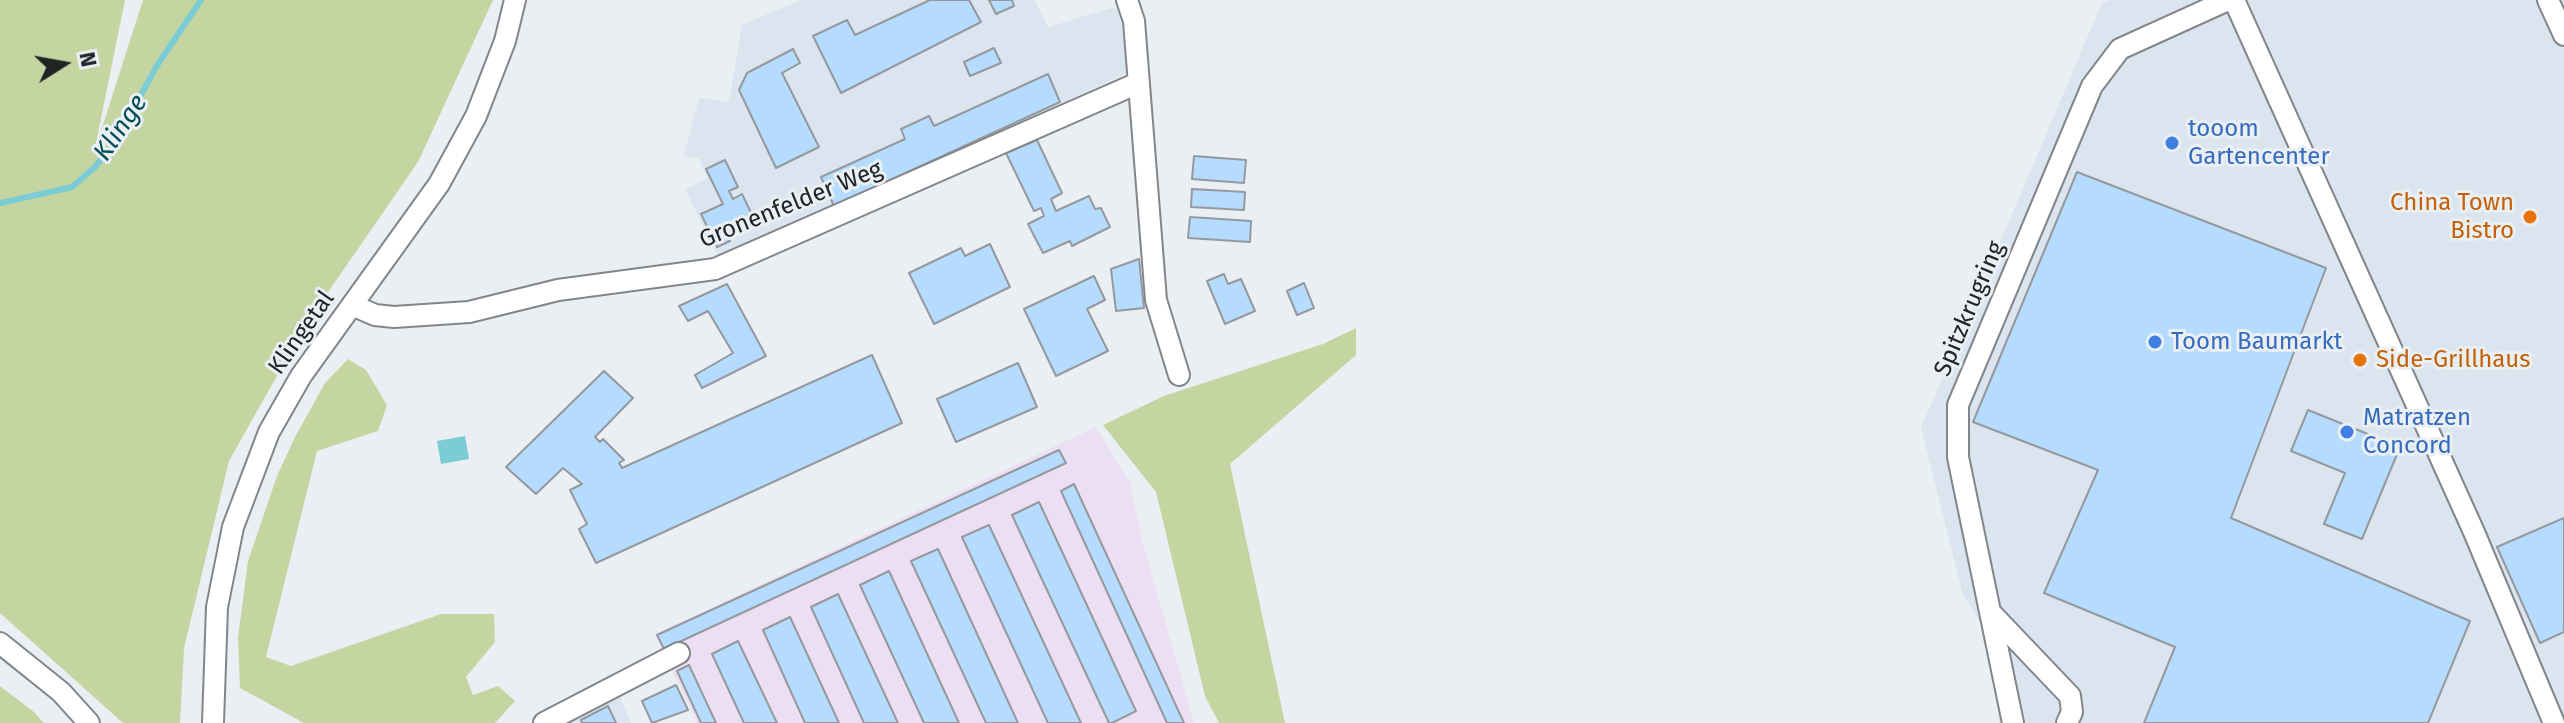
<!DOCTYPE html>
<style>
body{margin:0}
#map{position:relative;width:2564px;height:723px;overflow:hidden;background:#eaeff4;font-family:"Fira Sans",sans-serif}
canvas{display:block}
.north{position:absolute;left:24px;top:24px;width:80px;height:80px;-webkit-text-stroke:6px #eaeff4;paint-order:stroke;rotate:79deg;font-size:22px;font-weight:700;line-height:32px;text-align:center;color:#212324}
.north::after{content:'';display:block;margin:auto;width:28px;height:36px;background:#212324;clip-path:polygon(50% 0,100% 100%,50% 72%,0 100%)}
</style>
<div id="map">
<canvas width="2564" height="723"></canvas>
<div class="north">N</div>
</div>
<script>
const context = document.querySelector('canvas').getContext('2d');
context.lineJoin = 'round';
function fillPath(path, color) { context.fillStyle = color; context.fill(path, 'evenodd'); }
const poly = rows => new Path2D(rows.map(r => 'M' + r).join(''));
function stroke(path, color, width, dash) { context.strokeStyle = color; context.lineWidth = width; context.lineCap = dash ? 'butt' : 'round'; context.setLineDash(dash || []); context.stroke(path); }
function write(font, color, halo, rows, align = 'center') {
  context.font = font + ' "Fira Sans",sans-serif'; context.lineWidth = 6; context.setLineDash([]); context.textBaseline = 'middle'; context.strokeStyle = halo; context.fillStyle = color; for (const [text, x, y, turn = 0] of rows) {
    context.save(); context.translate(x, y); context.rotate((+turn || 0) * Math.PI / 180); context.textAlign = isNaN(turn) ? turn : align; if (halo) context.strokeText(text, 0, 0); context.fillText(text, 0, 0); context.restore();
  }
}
const built = poly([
 [800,0,1035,0,1048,27,1112,8,1120,9,1127,73,719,259,685,189,707,179,699,158,684,156,699,98,729,102,742,25],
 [2110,0,2564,0,2564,723,1999,723,1994,644,1963,595,1921,428,2102,3],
 [620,697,631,723,565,723]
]);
const industrial = poly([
 [1096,427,1130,483,1143,544,1194,723,697,723,655,634]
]);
const green = poly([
 [0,0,125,0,94,153,143,0,493,0,418,162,308,321,229,461,184,648,180,723,123,723,0,613],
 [1356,328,1356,355,1230,464,1285,723,1219,723,1205,696,1156,492,1103,425,1164,396,1323,344],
 [348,359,366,370,387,405,378,431,317,451,266,657,291,666,441,614,494,614,495,642,466,677,473,695,498,686,515,701,495,723,304,723,240,688,238,638,248,561,277,476,295,437,325,383],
 [0,686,34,712,44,723,0,723]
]);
const water = poly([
 [465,436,469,459,441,464,437,441]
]);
const stream = poly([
 [0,203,72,187,95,167,117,140,156,67,201,0]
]);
const building = poly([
 [930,0,969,0,981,22,841,93,813,36,847,20,855,35,930,0],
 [989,0,1012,0,1014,6,996,14,989,0],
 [994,48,1001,63,970,76,964,62,994,48],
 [793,49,800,63,782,73,819,147,776,168,739,90,747,73,793,49],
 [1048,74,1060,102,834,206,821,177,905,139,901,129,929,116,934,126,1048,74],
 [1037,140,1062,193,1051,199,1056,211,1089,196,1095,209,1101,208,1110,227,1072,246,1070,241,1043,253,1028,224,1044,216,1041,208,1034,211,1006,153,1037,140],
 [1194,156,1246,160,1244,183,1192,179,1194,156],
 [725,160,738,187,729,191,733,199,742,194,756,223,727,236,730,241,717,247,701,214,723,204,706,169,725,160],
 [2077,172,2326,268,2231,518,2470,621,2428,723,2144,723,2175,647,2044,593,2098,470,1973,422,2077,172],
 [1192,189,1245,192,1244,210,1191,207,1192,189],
 [1190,217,1251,221,1250,242,1188,238,1190,217],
 [990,244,1010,287,934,324,909,273,961,248,965,256,990,244],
 [1139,259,1144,308,1116,311,1111,269,1139,259],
 [1224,274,1228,284,1241,279,1255,311,1225,324,1207,281,1224,274],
 [1094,276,1105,300,1087,309,1108,351,1056,376,1024,309,1094,276],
 [1304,283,1314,308,1297,315,1287,291,1304,283],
 [727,284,766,356,702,388,695,375,733,353,708,311,688,321,679,306,727,284],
 [872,355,902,423,596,563,579,529,587,524,570,490,582,484,563,468,536,494,506,467,604,371,633,398,595,437,600,442,603,439,624,460,619,463,622,468,872,355],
 [1018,363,1037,407,956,442,937,399,1018,363],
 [2308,410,2400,447,2362,539,2324,524,2345,473,2291,451,2308,410],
 [1059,450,1066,463,664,649,657,635,1059,450],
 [1074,484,1184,723,1167,723,1061,491,1074,484],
 [1039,502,1136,711,1112,723,1109,723,1012,515,1039,502],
 [2564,518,2564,632,2540,643,2497,547,2564,518],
 [989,525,1081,723,1048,723,962,537,989,525],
 [938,549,1018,723,986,723,911,561,938,549],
 [889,571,959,723,924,723,860,585,889,571],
 [838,594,898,723,864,723,811,607,838,594],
 [790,617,839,723,805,723,763,630,790,617],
 [738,641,777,723,744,723,712,654,738,641],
 [689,665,716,723,701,723,677,671,689,665],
 [676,685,688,710,652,723,642,701,676,685],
 [608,706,616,723,582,723,581,720,608,706]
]);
const minor = poly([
 [1127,0,1134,21,1156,300,1179,375],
 [2234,0,2474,532,2554,723],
 [2548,0,2564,35],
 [352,305,375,315,394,317,469,312,558,290,715,269,1138,83],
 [1990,612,2070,696,2072,712,2067,723],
 [0,643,61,692,89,723],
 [213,723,217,607,233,527,269,432,301,376,439,184,476,116,505,41,515,0],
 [544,723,679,653],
 [2013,723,1958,457,1958,405,2092,86,2120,49,2228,0]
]);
const markers = [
 [2172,143,8,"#3f7fe0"],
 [2530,217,8,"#e8710a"],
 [2155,342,8,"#3f7fe0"],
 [2360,360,8,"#e8710a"],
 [2347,432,8,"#3f7fe0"]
];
const shopNames = [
 ["tooom",2188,129],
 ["Gartencenter",2188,157],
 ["Toom Baumarkt",2171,342],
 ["Matratzen",2363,418],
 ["Concord",2363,446]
];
const foodNames = [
 ["China Town",2514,203],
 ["Bistro",2514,231],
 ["Side-Grillhaus",2376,360,"left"]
];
const streetNames = [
 ["Gronenfelder Weg",791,205,-22],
 ["Spitzkrugring",1970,309,-67],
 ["Klingetal",302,333,-55]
];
const waterNames = [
 ["Klinge",121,128,-56]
];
fillPath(built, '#dae5ef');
fillPath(industrial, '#eddff3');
fillPath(green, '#c4d5a1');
fillPath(water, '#7cccd5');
stroke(stream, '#7cccd5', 6);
fillPath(building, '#b5dcff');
stroke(building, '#95999d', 2);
stroke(minor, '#82868a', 24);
stroke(minor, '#fff', 20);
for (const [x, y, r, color] of markers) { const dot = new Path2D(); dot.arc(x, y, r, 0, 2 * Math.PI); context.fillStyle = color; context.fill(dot); stroke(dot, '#eaeff4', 3); }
write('24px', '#366cbe', '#eaeff4', shopNames, 'left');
write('24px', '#c56008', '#eaeff4', foodNames, 'right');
write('24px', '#212324', '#eaeff4', streetNames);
write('italic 26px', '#034f56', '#eaeff4', waterNames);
</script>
